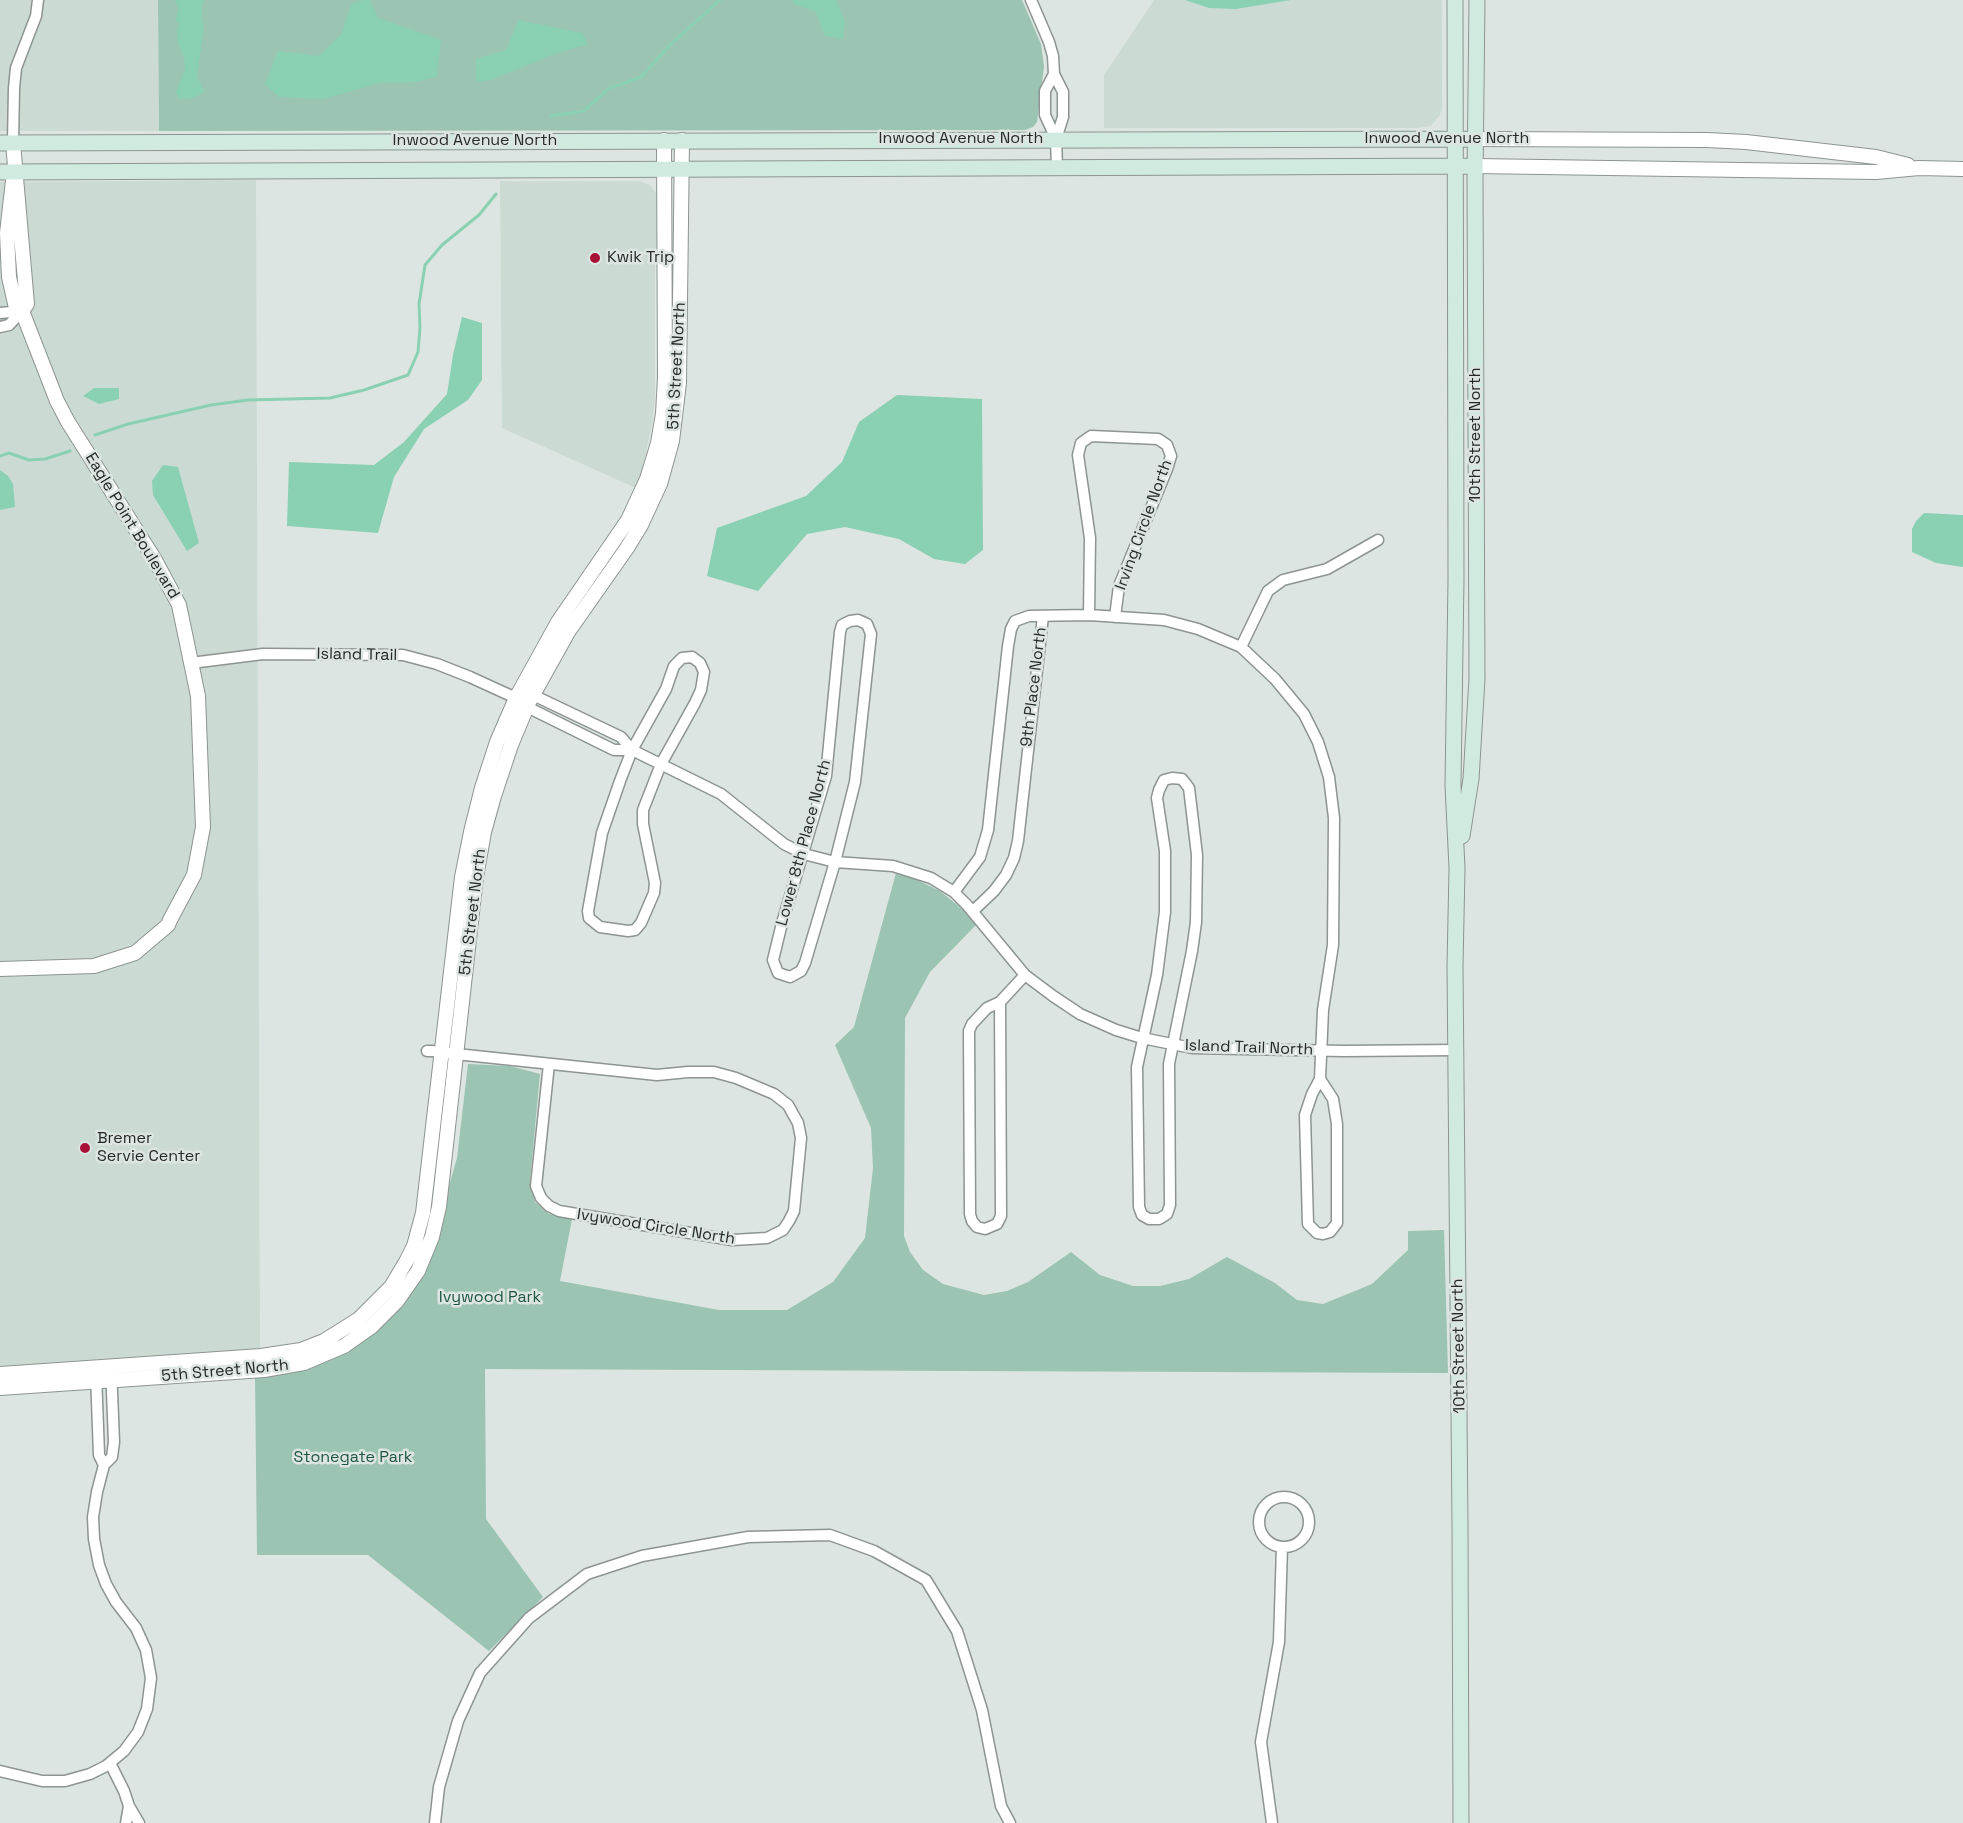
<!DOCTYPE html>
<style>
body{margin:0}
canvas{display:block;background:#dce5e1}
</style>
<canvas width="1963" height="1823"></canvas>
<script>
const context = document.querySelector('canvas').getContext('2d');
context.lineJoin = 'round';
function fillPath(path, color) { context.fillStyle = color; context.fill(path, 'evenodd'); }
const poly = rows => new Path2D(rows.map(r => 'M' + r).join(''));
function stroke(path, color, width, dash) { context.strokeStyle = color; context.lineWidth = width; context.lineCap = dash ? 'butt' : 'round'; context.setLineDash(dash || []); context.stroke(path); }
function write(font, color, halo, rows, align = 'center') {
  context.font = font + ' "Space Grotesk",sans-serif'; context.lineWidth = 5; context.setLineDash([]); context.textBaseline = 'middle'; context.strokeStyle = halo; context.fillStyle = color; for (const [text, x, y, turn = 0] of rows) {
    context.save(); context.translate(x, y); context.rotate((+turn || 0) * Math.PI / 180); context.textAlign = isNaN(turn) ? turn : align; if (halo) context.strokeText(text, 0, 0); context.fillText(text, 0, 0); context.restore();
  }
}
const built = poly([
 [0,0,158,0,159,131,0,131],
 [1154,0,1442,0,1442,108,1440,115,1431,126,1419,128,1104,128,1104,75],
 [256,180,260,1351,0,1369,0,182],
 [500,181,639,181,650,185,657,195,660,232,655,258,655,397,652,424,638,489,502,428]
]);
const green = poly([
 [158,0,1022,0,1041,44,1044,66,1037,122,1033,127,1025,130,159,131],
 [896,873,915,879,940,891,961,908,976,925,930,972,905,1018,904,1236,910,1252,923,1270,943,1284,984,1295,1007,1291,1028,1282,1071,1252,1100,1275,1133,1286,1160,1286,1189,1279,1227,1257,1275,1283,1297,1300,1323,1304,1372,1284,1408,1250,1408,1231,1444,1230,1448,1373,485,1369,486,1519,543,1597,489,1651,368,1555,257,1555,255,1376,328,1360,427,1263,457,1158,468,1064,510,1066,540,1074,530,1180,535,1202,549,1214,572,1219,560,1281,719,1310,787,1310,833,1282,865,1238,873,1168,871,1128,835,1045,854,1027]
]);
const water = poly([
 [175,0,204,0,202,7,202,21,204,26,197,77,204,89,203,93,194,98,178,99,176,92,185,69,184,58,178,43,177,31,179,25,176,21,178,8],
 [363,0,370,0,378,18,441,40,437,76,418,82,379,83,324,99,279,97,265,84,278,51,319,56,341,35,351,4],
 [792,0,836,0,845,21,843,39,825,36,815,11,794,4],
 [1185,0,1291,0,1236,9,1209,8],
 [518,20,582,33,588,44,552,55,491,80,476,82,476,59,506,50],
 [462,317,482,323,482,380,468,400,424,429,394,477,378,533,287,526,289,462,374,465,404,442,447,394,453,355],
 [94,388,119,388,119,399,99,404,83,396],
 [897,395,982,399,983,550,965,564,934,559,899,539,845,527,807,534,758,591,707,576,717,528,806,496,842,462,859,422],
 [163,465,178,467,199,543,187,551,153,495,152,481],
 [0,470,8,476,13,484,15,507,0,510],
 [1924,513,1963,515,1963,567,1936,563,1912,552,1912,529,1916,521]
]);
const stream = poly([
 [550,116,584,111,608,89,641,77,670,45,720,0],
 [95,435,128,424,211,405,248,400,330,398,364,390,408,375,418,352,420,328,419,304,425,265,442,245,479,215,496,194],
 [0,456,9,453,29,460,45,459,70,451]
]);
const minor = poly([
 [1031,0,1049,42,1053,56,1054,74,1063,92,1063,117,1056,139,1057,167],
 [1054,74,1045,91,1045,115,1056,139],
 [13,143,14,88,16,68,36,16,38,0],
 [0,313,22,311],
 [0,327,9,325,22,311],
 [1089,615,1090,538,1078,455,1081,443,1091,436,1158,439,1167,445,1171,456,1167,469,1119,586,1115,617],
 [858,620,867,624,871,634,855,782,835,862,805,963,801,971,790,977,778,973,773,960,782,923,826,776,840,632,842,625,850,621,858,620],
 [1241,647,1268,591,1283,580,1327,569,1378,540],
 [692,657,700,663,704,672,701,690,695,703,661,764,643,810,643,824,655,883,654,893,641,923,635,930,628,931,600,927,589,918,588,911,602,833,620,781,632,750,666,689,674,666,682,658,692,657],
 [191,663,263,654,403,655,437,664,470,677,516,698,527,707,614,750,632,750],
 [528,696,533,695,621,737,632,750,721,794,784,844,804,854,835,862,893,866,931,878,954,892,967,905,1025,975,1053,996,1080,1014,1116,1030,1142,1038,1192,1048,1344,1051,1456,1050],
 [1172,778,1182,779,1189,788,1197,855,1196,922,1192,951,1169,1064,1170,1205,1167,1214,1159,1219,1149,1219,1142,1215,1139,1207,1137,1067,1157,975,1165,912,1165,851,1157,798,1159,790,1164,780,1172,778],
 [954,892,980,857,988,830,1008,646,1011,629,1015,621,1029,616,1089,615,1164,620,1198,629,1241,647,1275,679,1304,714,1318,742,1329,777,1334,818,1333,945,1323,1010,1320,1079,1312,1094,1305,1115,1308,1224,1317,1233,1323,1234,1330,1232,1337,1223,1337,1124,1333,1099,1320,1079],
 [973,911,994,891,1006,875,1014,858,1018,841,1043,616],
 [1000,1002,1001,1216,997,1224,985,1229,977,1227,972,1221,970,1214,969,1031,972,1024,987,1008,1000,1002,1025,975],
 [427,1051,432,1051,456,1054,657,1075,688,1072,714,1072,736,1078,774,1094,788,1105,798,1123,801,1138,794,1211,789,1221,783,1230,767,1238,732,1240,559,1211,549,1206,541,1198,536,1186,549,1064],
 [96,1374,99,1455,104,1465],
 '1259 1522a25 25 0 1 1 50 0a25 25 0 1 1-50 0Z',
 [110,1763,124,1791,129,1806,139,1823],
 [0,1771,42,1781,65,1781,90,1774,106,1766,124,1751,138,1732,147,1709,151,1678,146,1650,136,1628,116,1602,106,1584,99,1565,94,1539,93,1517,97,1492,104,1465,112,1457,114,1442,111,1367],
 [126,1823,129,1806],
 [435,1823,439,1787,458,1721,480,1673,529,1618,587,1574,642,1556,748,1537,830,1535,874,1551,926,1580,957,1631,982,1710,1001,1806,1010,1823],
 [1272,1823,1261,1742,1279,1642,1282,1547]
]);
const tertiary = poly([
 [1475,139,1707,140,1746,142,1876,157,1908,165],
 [13,143,27,304,22,311],
 [1475,166,1876,172,1919,168,1963,169],
 [0,969,94,966,135,953,168,925,170,920,194,875,203,827,198,696,179,605,155,560,68,422,57,401,22,311,16,308,9,277,7,233,14,172],
 [0,1374,261,1356,301,1350,324,1341,359,1319,391,1287,407,1260,414,1246,423,1213,462,877,471,832,482,788,497,742,516,698,558,622,628,520,647,479,658,443,663,414,665,378,664,140],
 [0,1388,264,1370,304,1363,344,1346,371,1327,397,1301,418,1271,432,1237,439,1207,476,877,484,832,494,796,511,745,529,702,568,632,627,548,641,525,660,484,672,441,679,383,682,140]
]);
const secondary = poly([
 [1455,0,1456,579,1453,786,1457,868,1455,966,1460,1525,1461,1823],
 [0,143,1475,139],
 [0,172,1475,166],
 [1462,836,1471,779,1477,679,1475,180,1477,0]
]);
const markers = [
 [595,258,6,"#a81036"],
 [85,1148,6,"#a81036"]
];
const streetNames = [
 ["Inwood Avenue North",961,139],
 ["Inwood Avenue North",1447,139],
 ["Inwood Avenue North",475,141],
 ["5th Street North",677,366,-87],
 ["10th Street North",1476,435,-90],
 ["Irving Circle North",1144,525,-70],
 ["Eagle Point Boulevard",132,526,59],
 ["Island Trail",357,655,1],
 ["9th Place North",1034,687,-83],
 ["Lower 8th Place North",804,843,-75],
 ["5th Street North",473,912,-83],
 ["Island Trail North",1249,1048,2],
 ["Ivywood Circle North",656,1227,9],
 ["10th Street North",1459,1346,-91],
 ["5th Street North",225,1371,-5]
];
const poiNames = [
 ["Kwik Trip",607,258],
 ["Bremer",97,1139],
 ["Servie Center",97,1157]
];
const parkNames = [
 ["Ivywood Park",490,1298],
 ["Stonegate Park",353,1458]
];
fillPath(built, '#cbdbd3');
fillPath(green, '#9bc4b2');
fillPath(water, '#8ad0b3');
stroke(stream, '#8ad0b3', 3);
stroke(minor, '#8d9491', 13);
stroke(tertiary, '#8d9491', 16);
stroke(secondary, '#8d9491', 17);
stroke(minor, '#fff', 10);
stroke(tertiary, '#fff', 14);
stroke(secondary, '#d0eae0', 15);
for (const [x, y, r, color] of markers) { const dot = new Path2D(); dot.arc(x, y, r, 0, 2 * Math.PI); context.fillStyle = color; context.fill(dot); stroke(dot, '#dce5e1', 2); }
write('16px', '#262927', '#dce5e1', streetNames);
write('16px', '#262927', '#dce5e1', poiNames, 'left');
write('16px', '#1f5642', '#dce5e1', parkNames);
</script>
